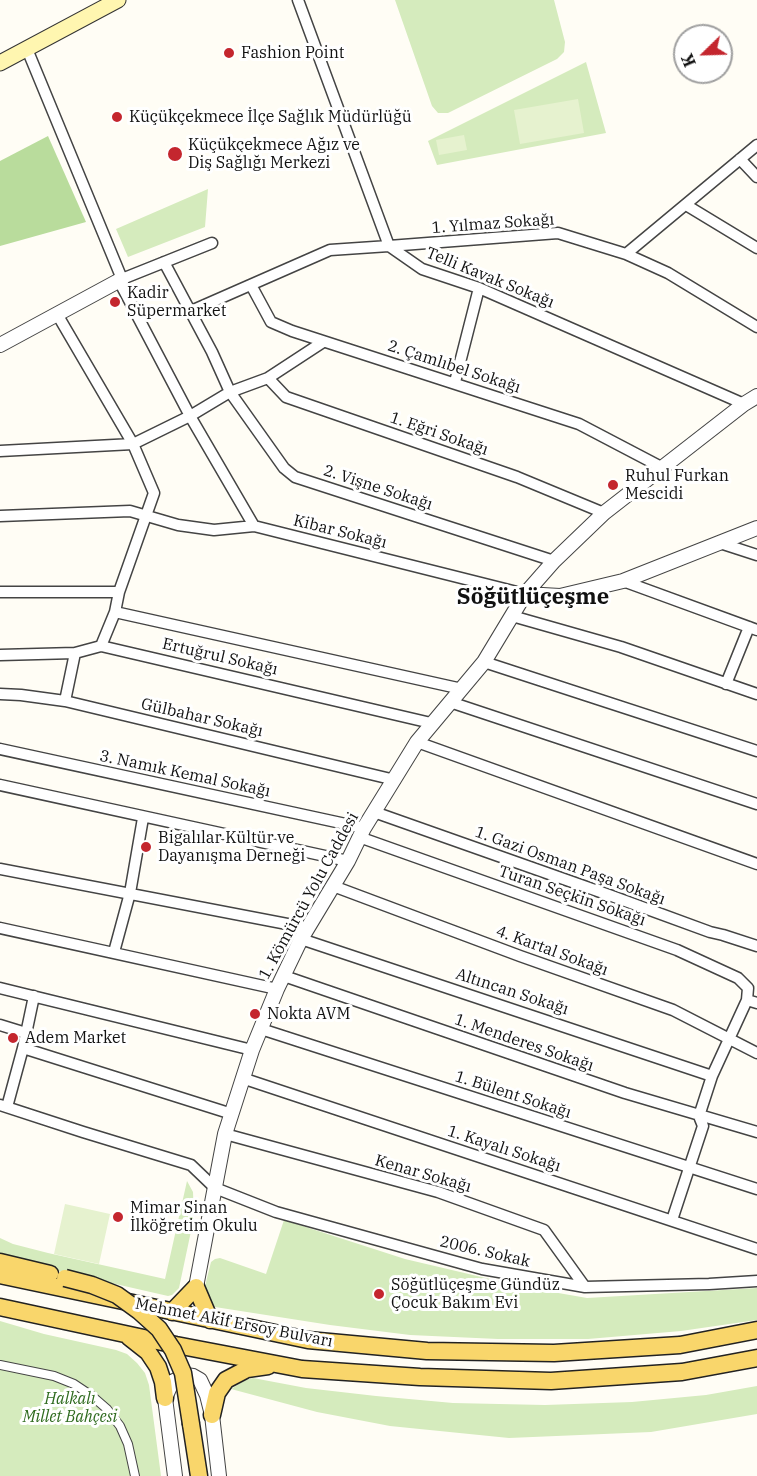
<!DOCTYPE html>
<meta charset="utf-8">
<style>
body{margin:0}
#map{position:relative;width:757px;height:1476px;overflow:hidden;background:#fffdf5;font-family:"IBM Plex Serif",serif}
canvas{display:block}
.north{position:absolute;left:673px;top:24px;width:60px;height:60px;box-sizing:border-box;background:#fff;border:2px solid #a0a0a0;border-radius:50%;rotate:247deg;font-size:16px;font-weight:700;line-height:24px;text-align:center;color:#111}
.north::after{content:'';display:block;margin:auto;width:21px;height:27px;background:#c4262e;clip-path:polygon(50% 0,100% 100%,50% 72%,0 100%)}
</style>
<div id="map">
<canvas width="757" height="1476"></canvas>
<div class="north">K</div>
</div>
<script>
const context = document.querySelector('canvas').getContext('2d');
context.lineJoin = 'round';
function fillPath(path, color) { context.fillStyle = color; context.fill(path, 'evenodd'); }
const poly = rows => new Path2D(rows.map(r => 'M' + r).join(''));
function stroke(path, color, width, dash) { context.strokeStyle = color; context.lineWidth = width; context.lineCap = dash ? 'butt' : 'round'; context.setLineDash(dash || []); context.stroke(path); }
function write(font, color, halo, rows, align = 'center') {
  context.font = font + ' "IBM Plex Serif",serif'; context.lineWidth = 6; context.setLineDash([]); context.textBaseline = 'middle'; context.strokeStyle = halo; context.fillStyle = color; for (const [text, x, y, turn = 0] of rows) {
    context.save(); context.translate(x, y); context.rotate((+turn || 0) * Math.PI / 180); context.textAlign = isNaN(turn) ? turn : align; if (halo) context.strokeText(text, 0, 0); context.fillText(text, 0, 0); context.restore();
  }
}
const green = poly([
 [395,0,554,0,565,42,564,52,557,59,448,113,438,113,432,106],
 [586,62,606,133,437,165,428,141],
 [208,189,205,227,128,257,116,229],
 [187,1181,193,1192,194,1217,179,1288,172,1295,168,1296,6,1259,0,1256,0,1238,13,1244,48,1253,165,1279],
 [284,1220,405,1259,524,1287,587,1298,757,1288,757,1320,681,1331,588,1339,498,1339,410,1335,330,1325,215,1307,208,1303,205,1296,205,1286,211,1262,215,1259,220,1258,266,1274],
 [0,1321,44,1334,116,1350,127,1354,137,1363,145,1373,149,1385,161,1476,0,1476],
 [253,1378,306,1388,376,1396,453,1403,545,1405,632,1402,706,1395,757,1386,757,1414,651,1432,509,1438,390,1426,317,1412,231,1389,245,1380]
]);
const forest = poly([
 [48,136,86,222,0,246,0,161]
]);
const pitch = poly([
 [578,99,584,133,520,144,514,110],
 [464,135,467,150,439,155,436,140],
 [65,1204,110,1214,99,1264,54,1254]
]);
const pedestrian = poly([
 [0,1365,54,1376,74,1384,92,1396,107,1409,120,1426,128,1444,135,1476]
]);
const minor = poly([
 [298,0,389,246,558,233,626,254,668,273,757,327],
 [27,49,122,279,212,243],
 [740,159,757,177],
 [686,205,757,248],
 [626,254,757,145],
 [164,262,212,352,230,392,284,468,295,477,554,561],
 [119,281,190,416,254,526],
 [251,285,271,322,292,331,579,424,663,468],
 [191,311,330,250,389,246,422,269,479,288,744,404],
 [57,314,133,444,154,493,119,592,115,612,101,646],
 [268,378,286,397,517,477,604,513],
 [455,382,479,288],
 [0,451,133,444,190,416,230,392,268,378,323,342],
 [0,516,130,511,178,525,214,530,254,526,525,594],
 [720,543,757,555],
 [623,581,757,630],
 [0,592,119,592],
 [115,612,462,689],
 [512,616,621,647,757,694],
 [0,655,75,653,101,646,431,723],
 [484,662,757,751],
 [726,684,749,627],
 [0,694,21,695,65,701,395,780],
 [65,701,75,653],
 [450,702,757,804],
 [417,742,757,864],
 [0,749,364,828],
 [0,785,348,861],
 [374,812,609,895,710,932,723,935,757,946],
 [359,837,677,950,738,978,748,988,747,1000,757,1003],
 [0,869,308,928],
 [333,886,520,956,673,1010,757,1053],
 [0,928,277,989],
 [301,939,712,1076],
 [114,952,130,893,143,818],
 [284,976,625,1093,757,1132],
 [0,988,252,1050],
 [0,1025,26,1033],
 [261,1029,757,1189],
 [23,1048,232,1114],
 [242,1078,757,1249],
 [0,1105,83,1132,191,1165,215,1188,276,1212,482,1269,585,1287,709,1284,757,1281],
 [7,1107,23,1048,34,996],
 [225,1134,438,1192,544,1230,585,1287],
 [672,1220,703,1126,699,1116,712,1076,747,1000]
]);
const tertiary = poly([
 [0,345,122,279],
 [525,594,560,596,623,581,757,528],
 [196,1287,225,1134,252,1050,277,989,301,939,348,861,364,828,417,742,484,662,525,594,554,561,604,513,744,404,757,396],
 [175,1476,165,1398,172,1382,186,1375,193,1376,200,1380,207,1395,212,1415,219,1476]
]);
const secondary = poly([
 [0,63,118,0]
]);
const primary = poly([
 [0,1262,50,1274],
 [0,1275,308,1340,427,1351,554,1353,680,1345,757,1330],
 [0,1307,176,1345,302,1369,420,1377,551,1381,682,1372,757,1358],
 [172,1312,196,1287,210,1320],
 [129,1337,148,1352,158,1367,163,1382,165,1398],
 [212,1415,217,1393,226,1380,247,1369,268,1366],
 [191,1424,199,1476]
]);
const primaryBridge = poly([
 [65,1278,92,1285,117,1295,139,1311,159,1329,173,1350,183,1373,191,1424]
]);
const markers = [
 [229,53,6,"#c4262e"],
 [117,117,6,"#c4262e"],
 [175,154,8,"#c4262e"],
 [115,302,6,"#c4262e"],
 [613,485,6,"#c4262e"],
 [146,847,6,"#c4262e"],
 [255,1014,6,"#c4262e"],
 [13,1038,6,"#c4262e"],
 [118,1217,6,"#c4262e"],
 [379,1294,6,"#c4262e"]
];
const poiNames = [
 ["Fashion Point",241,53],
 ["Küçükçekmece İlçe Sağlık Müdürlüğü",129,117],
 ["Küçükçekmece Ağız ve",188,145],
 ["Diş Sağlığı Merkezi",188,163],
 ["Kadir",127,293],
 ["Süpermarket",127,311],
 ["Ruhul Furkan",625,476],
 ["Mescidi",625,494],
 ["Bigalılar Kültür ve",158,838],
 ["Dayanışma Derneği",158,856],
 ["Nokta AVM",267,1014],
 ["Adem Market",25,1038],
 ["Mimar Sinan",130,1208],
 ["İlköğretim Okulu",130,1226],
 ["Söğütlüçeşme Gündüz",391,1285],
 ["Çocuk Bakım Evi",391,1303]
];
const streetNames = [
 ["1. Yılmaz Sokağı",493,224,-4],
 ["Telli Kavak Sokağı",490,278,22],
 ["2. Çamlıbel Sokağı",454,367,18],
 ["1. Eğri Sokağı",439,434,19],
 ["2. Vişne Sokağı",378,488,18],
 ["Kibar Sokağı",340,532,14],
 ["Ertuğrul Sokağı",220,657,13],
 ["Gülbahar Sokağı",202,718,13],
 ["3. Namık Kemal Sokağı",185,774,12],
 ["1. Gazi Osman Paşa Sokağı",570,866,20],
 ["1. Kömürcü Yolu Caddesi",309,896,-61],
 ["Turan Seçkin Sokağı",572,896,19],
 ["4. Kartal Sokağı",552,951,20],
 ["Altıncan Sokağı",512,992,18],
 ["1. Menderes Sokağı",524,1043,19],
 ["1. Bülent Sokağı",513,1095,18],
 ["1. Kayalı Sokağı",504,1149,18],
 ["Kenar Sokağı",423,1174,16],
 ["2006. Sokak",485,1252,13],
 ["Mehmet Akif Ersoy Bulvarı",234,1323,11]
];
const parkNames = [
 ["Halkalı",70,1399],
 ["Millet Bahçesi",70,1417]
];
const districtNames = [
 ["Söğütlüçeşme",533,598]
];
fillPath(green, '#d5ebbd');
fillPath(forest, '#b9dc9c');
fillPath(pitch, '#e6f2cf');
stroke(pedestrian, '#444', 10);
stroke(minor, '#444', 13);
stroke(tertiary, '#444', 16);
stroke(secondary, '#333', 17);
stroke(primary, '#222', 19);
stroke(pedestrian, '#fff', 8);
stroke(minor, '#fff', 10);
stroke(tertiary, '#fff', 14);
stroke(secondary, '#fff6b0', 15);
stroke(primary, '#f9d66b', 16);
stroke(primaryBridge, '#222', 19, []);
stroke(primaryBridge, '#f9d66b', 16);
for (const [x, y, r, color] of markers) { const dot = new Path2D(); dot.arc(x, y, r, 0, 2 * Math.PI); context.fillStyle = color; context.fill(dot); stroke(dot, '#fff', 2); }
write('16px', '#111', '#fff', poiNames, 'left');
write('16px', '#111', '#fff', streetNames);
write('italic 16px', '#2f6b1f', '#fff', parkNames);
write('bold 22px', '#111', '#fff', districtNames);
</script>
